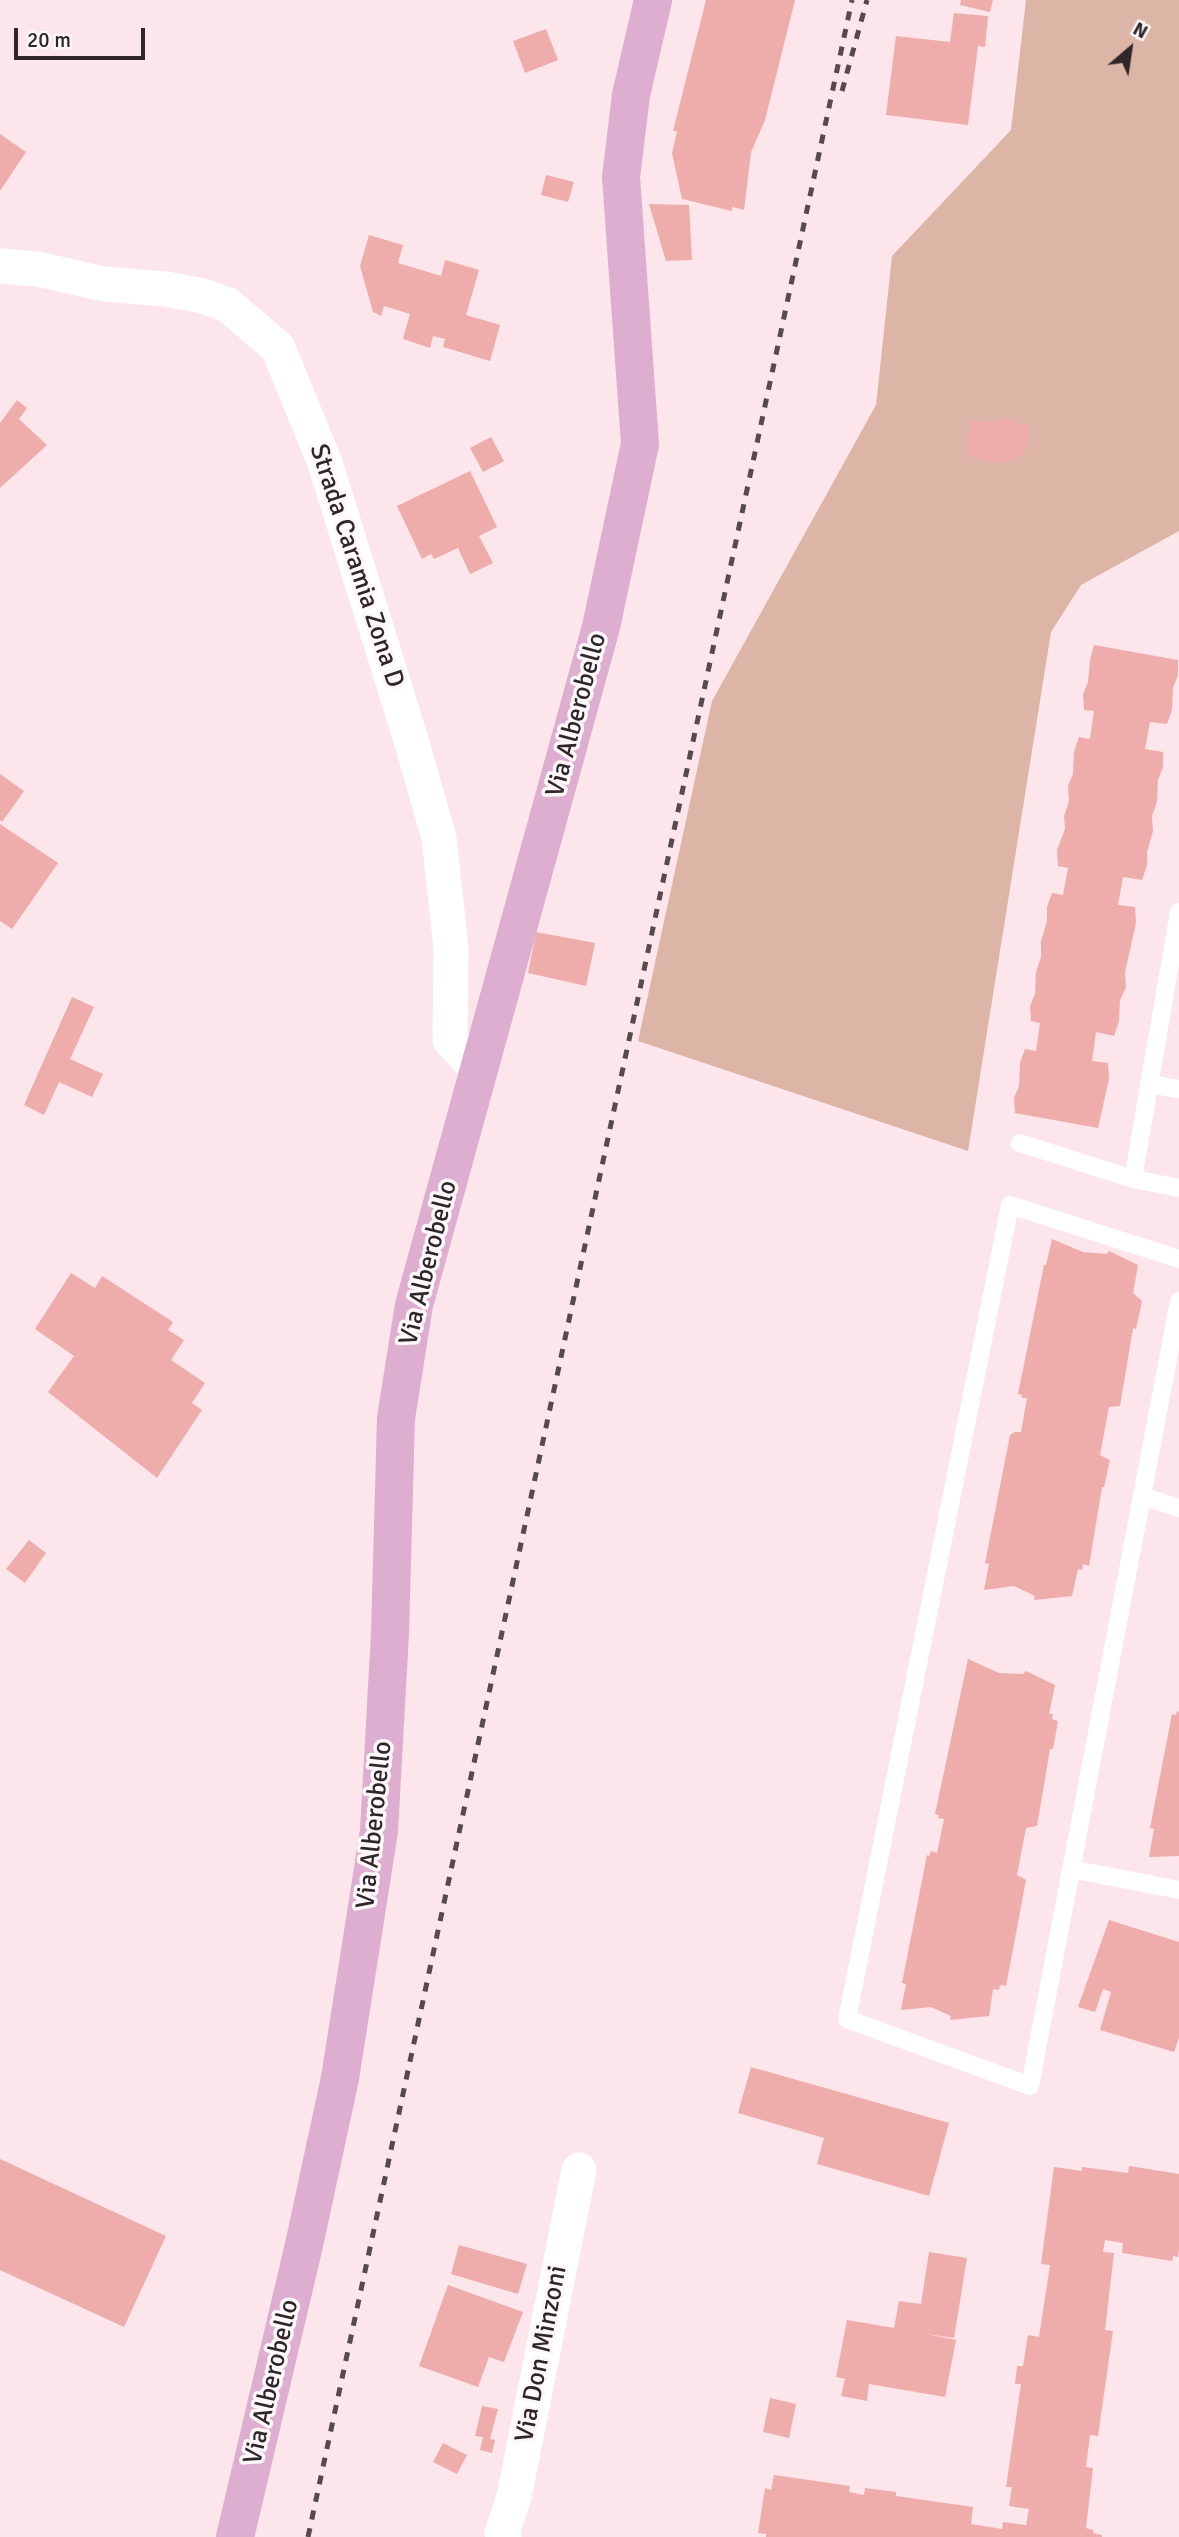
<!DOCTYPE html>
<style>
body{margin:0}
#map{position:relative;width:1179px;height:2537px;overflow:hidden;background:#fce5eb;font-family:Signika,sans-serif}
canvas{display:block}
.north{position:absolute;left:1095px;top:14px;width:70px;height:70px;-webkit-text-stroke:5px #fcf7f9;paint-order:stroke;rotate:29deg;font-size:19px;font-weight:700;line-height:28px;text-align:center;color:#2f2629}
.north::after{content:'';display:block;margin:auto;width:24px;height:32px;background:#2f2629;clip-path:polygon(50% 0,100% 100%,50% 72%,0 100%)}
.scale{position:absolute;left:14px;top:28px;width:131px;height:32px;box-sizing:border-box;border:4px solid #2f2629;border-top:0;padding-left:9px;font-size:21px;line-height:24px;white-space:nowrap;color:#2f2629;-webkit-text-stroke:5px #fcf7f9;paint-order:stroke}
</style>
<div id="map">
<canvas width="1179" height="2537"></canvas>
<div class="north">N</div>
<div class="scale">20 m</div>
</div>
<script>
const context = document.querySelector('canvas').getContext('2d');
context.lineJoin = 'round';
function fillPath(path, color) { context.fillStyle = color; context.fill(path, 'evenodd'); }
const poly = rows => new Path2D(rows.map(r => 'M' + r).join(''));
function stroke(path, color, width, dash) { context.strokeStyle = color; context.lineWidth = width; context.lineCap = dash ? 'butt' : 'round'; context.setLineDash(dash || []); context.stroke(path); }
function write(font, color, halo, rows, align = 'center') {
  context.font = font + ' Signika,sans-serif'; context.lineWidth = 7; context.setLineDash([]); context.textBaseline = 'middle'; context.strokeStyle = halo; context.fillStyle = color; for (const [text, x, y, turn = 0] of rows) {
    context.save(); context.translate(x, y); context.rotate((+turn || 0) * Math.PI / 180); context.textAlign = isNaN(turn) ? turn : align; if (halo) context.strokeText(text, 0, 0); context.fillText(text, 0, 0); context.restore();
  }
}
const green = poly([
 [1026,0,1179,0,1179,531,1081,585,1051,632,968,1151,638,1041,712,701,876,405,892,256,1011,130]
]);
const building = poly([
 [706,0,795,0,765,120,751,152,744,210,732,207,732,211,682,199,672,153,677,131,673,131],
 [961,0,993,0,990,12,960,5],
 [954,13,988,16,985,47,978,46,968,125,886,115,896,36,950,42],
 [546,29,558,60,525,73,513,41],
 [0,134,26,152,0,191],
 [546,175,574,182,568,202,541,195],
 [649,204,689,205,692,260,666,261],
 [369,235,403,245,398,263,441,276,445,260,479,270,466,315,500,325,490,361,443,347,445,339,433,336,430,348,403,339,410,314,384,306,381,316,373,312,360,266],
 [17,400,27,408,19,419,47,445,0,488,0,423],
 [998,418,1028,425,1030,431,1027,446,1020,457,1002,463,981,460,970,456,966,447,972,420,994,423],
 [491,437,504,461,483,472,470,448],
 [470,471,497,527,479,536,493,563,470,574,458,548,434,559,431,554,422,559,397,506],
 [1094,645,1178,660,1178,675,1173,688,1172,709,1167,724,1150,722,1145,749,1163,752,1163,767,1158,780,1157,801,1152,816,1153,831,1147,852,1147,865,1142,880,1123,877,1118,905,1135,907,1136,923,1125,972,1126,987,1120,1000,1119,1021,1114,1036,1096,1032,1092,1061,1108,1063,1109,1079,1098,1128,1015,1113,1014,1098,1019,1086,1020,1063,1025,1049,1036,1051,1040,1023,1031,1021,1030,1006,1035,994,1036,972,1041,957,1041,941,1047,921,1047,907,1052,893,1063,895,1068,868,1058,866,1057,850,1065,829,1064,816,1069,801,1068,786,1073,774,1074,752,1079,737,1090,739,1094,711,1084,710,1083,694,1088,682,1090,660],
 [0,774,24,791,2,822,0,820],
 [0,824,58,863,12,929,0,921],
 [536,932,595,943,586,986,528,973],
 [72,997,94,1007,70,1059,103,1074,92,1097,59,1082,44,1115,24,1105],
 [1052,1239,1083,1252,1107,1254,1109,1251,1138,1265,1133,1293,1142,1301,1136,1329,1133,1328,1120,1406,1109,1407,1100,1455,1110,1460,1104,1487,1102,1487,1089,1566,1083,1564,1082,1570,1078,1569,1072,1596,1034,1600,1035,1596,1014,1586,984,1590,989,1564,985,1563,1010,1435,1015,1432,1021,1432,1027,1398,1022,1398,1022,1395,1018,1394,1044,1265,1046,1265],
 [71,1273,95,1288,102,1276,173,1322,168,1330,184,1340,171,1360,205,1383,192,1403,202,1410,157,1478,48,1392,74,1356,35,1329],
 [29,1540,46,1553,25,1583,6,1569],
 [968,1659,999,1673,1023,1674,1026,1671,1055,1685,1049,1714,1053,1714,1052,1719,1058,1721,1053,1749,1050,1749,1037,1826,1026,1828,1017,1875,1026,1880,1006,1986,1000,1985,999,1990,993,1989,989,2016,950,2020,951,2016,931,2007,901,2010,906,1984,902,1983,927,1855,929,1856,931,1851,937,1853,944,1819,938,1818,939,1815,935,1814],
 [1177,1711,1179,1712,1179,1856,1149,1857,1154,1829,1150,1828,1172,1714,1176,1715],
 [1109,1920,1179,1942,1179,2037,1174,2052,1100,2030,1111,1992,1103,1989,1095,2012,1078,2007],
 [751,2067,949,2123,929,2196,817,2164,824,2138,738,2113],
 [0,2159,166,2236,124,2327,0,2270],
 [1129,2166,1179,2174,1179,2250,1178,2257,1173,2256,1172,2261,1122,2253,1123,2243,1105,2240,1103,2252,1114,2253,1105,2330,1113,2331,1098,2436,1090,2435,1086,2467,1093,2468,1086,2528,1093,2530,1093,2533,1102,2535,1102,2537,766,2537,766,2534,758,2533,765,2488,771,2490,774,2475,850,2486,849,2492,864,2495,865,2488,896,2492,896,2496,973,2507,971,2524,1002,2529,1003,2522,1026,2525,1029,2509,1009,2506,1012,2487,1006,2487,1021,2384,1015,2384,1017,2366,1023,2366,1028,2335,1039,2337,1050,2265,1041,2264,1054,2167,1082,2171,1082,2167,1128,2173],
 [459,2245,527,2264,518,2294,451,2274],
 [929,2252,967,2258,954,2338,926,2334,956,2340,945,2397,869,2384,867,2401,841,2396,845,2379,836,2377,847,2320,894,2328,899,2301,921,2304],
 [448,2285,523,2312,504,2362,489,2357,478,2387,419,2366],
 [770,2398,796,2404,789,2438,763,2432],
 [482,2406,498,2409,490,2439,495,2440,492,2453,480,2450,483,2437,475,2436],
 [443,2443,467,2455,457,2474,433,2462]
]);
const service = poly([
 [1179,912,1133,1179,1179,1188],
 [1149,1084,1179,1089],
 [1020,1143,1133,1179],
 [1179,1259,1010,1205,847,2019,1030,2086,1179,1301],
 [1142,1496,1179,1508],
 [1071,1869,1179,1890]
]);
const minor = poly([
 [0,266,38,269,104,284,166,289,203,296,228,305,278,348,325,463,411,740,439,838,451,948,450,1040,479,1071],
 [504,2537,502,2533,514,2497,579,2170]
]);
const primary = poly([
 [235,2537,304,2245,340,2078,379,1831,390,1633,396,1418,414,1305,601,627,640,444,621,177,631,95,653,0]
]);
const rail = poly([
 [842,91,867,0],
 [308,2537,852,0]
]);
const streetNames = [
 ["Strada Caramia Zona D",356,566,72],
 ["Via Alberobello",577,715,-75],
 ["Via Alberobello",429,1263,-76],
 ["Via Alberobello",375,1825,-84],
 ["Via Don Minzoni",542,2354,-79],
 ["Via Alberobello",272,2382,-77]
];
fillPath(green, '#dcb5a6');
fillPath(building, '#eeadab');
stroke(service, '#fff', 18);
stroke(minor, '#fff', 35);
stroke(primary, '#ddaecf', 38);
stroke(rail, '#564a4e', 5, [9, 9]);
write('26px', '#2f2629', '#fcf7f9', streetNames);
</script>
